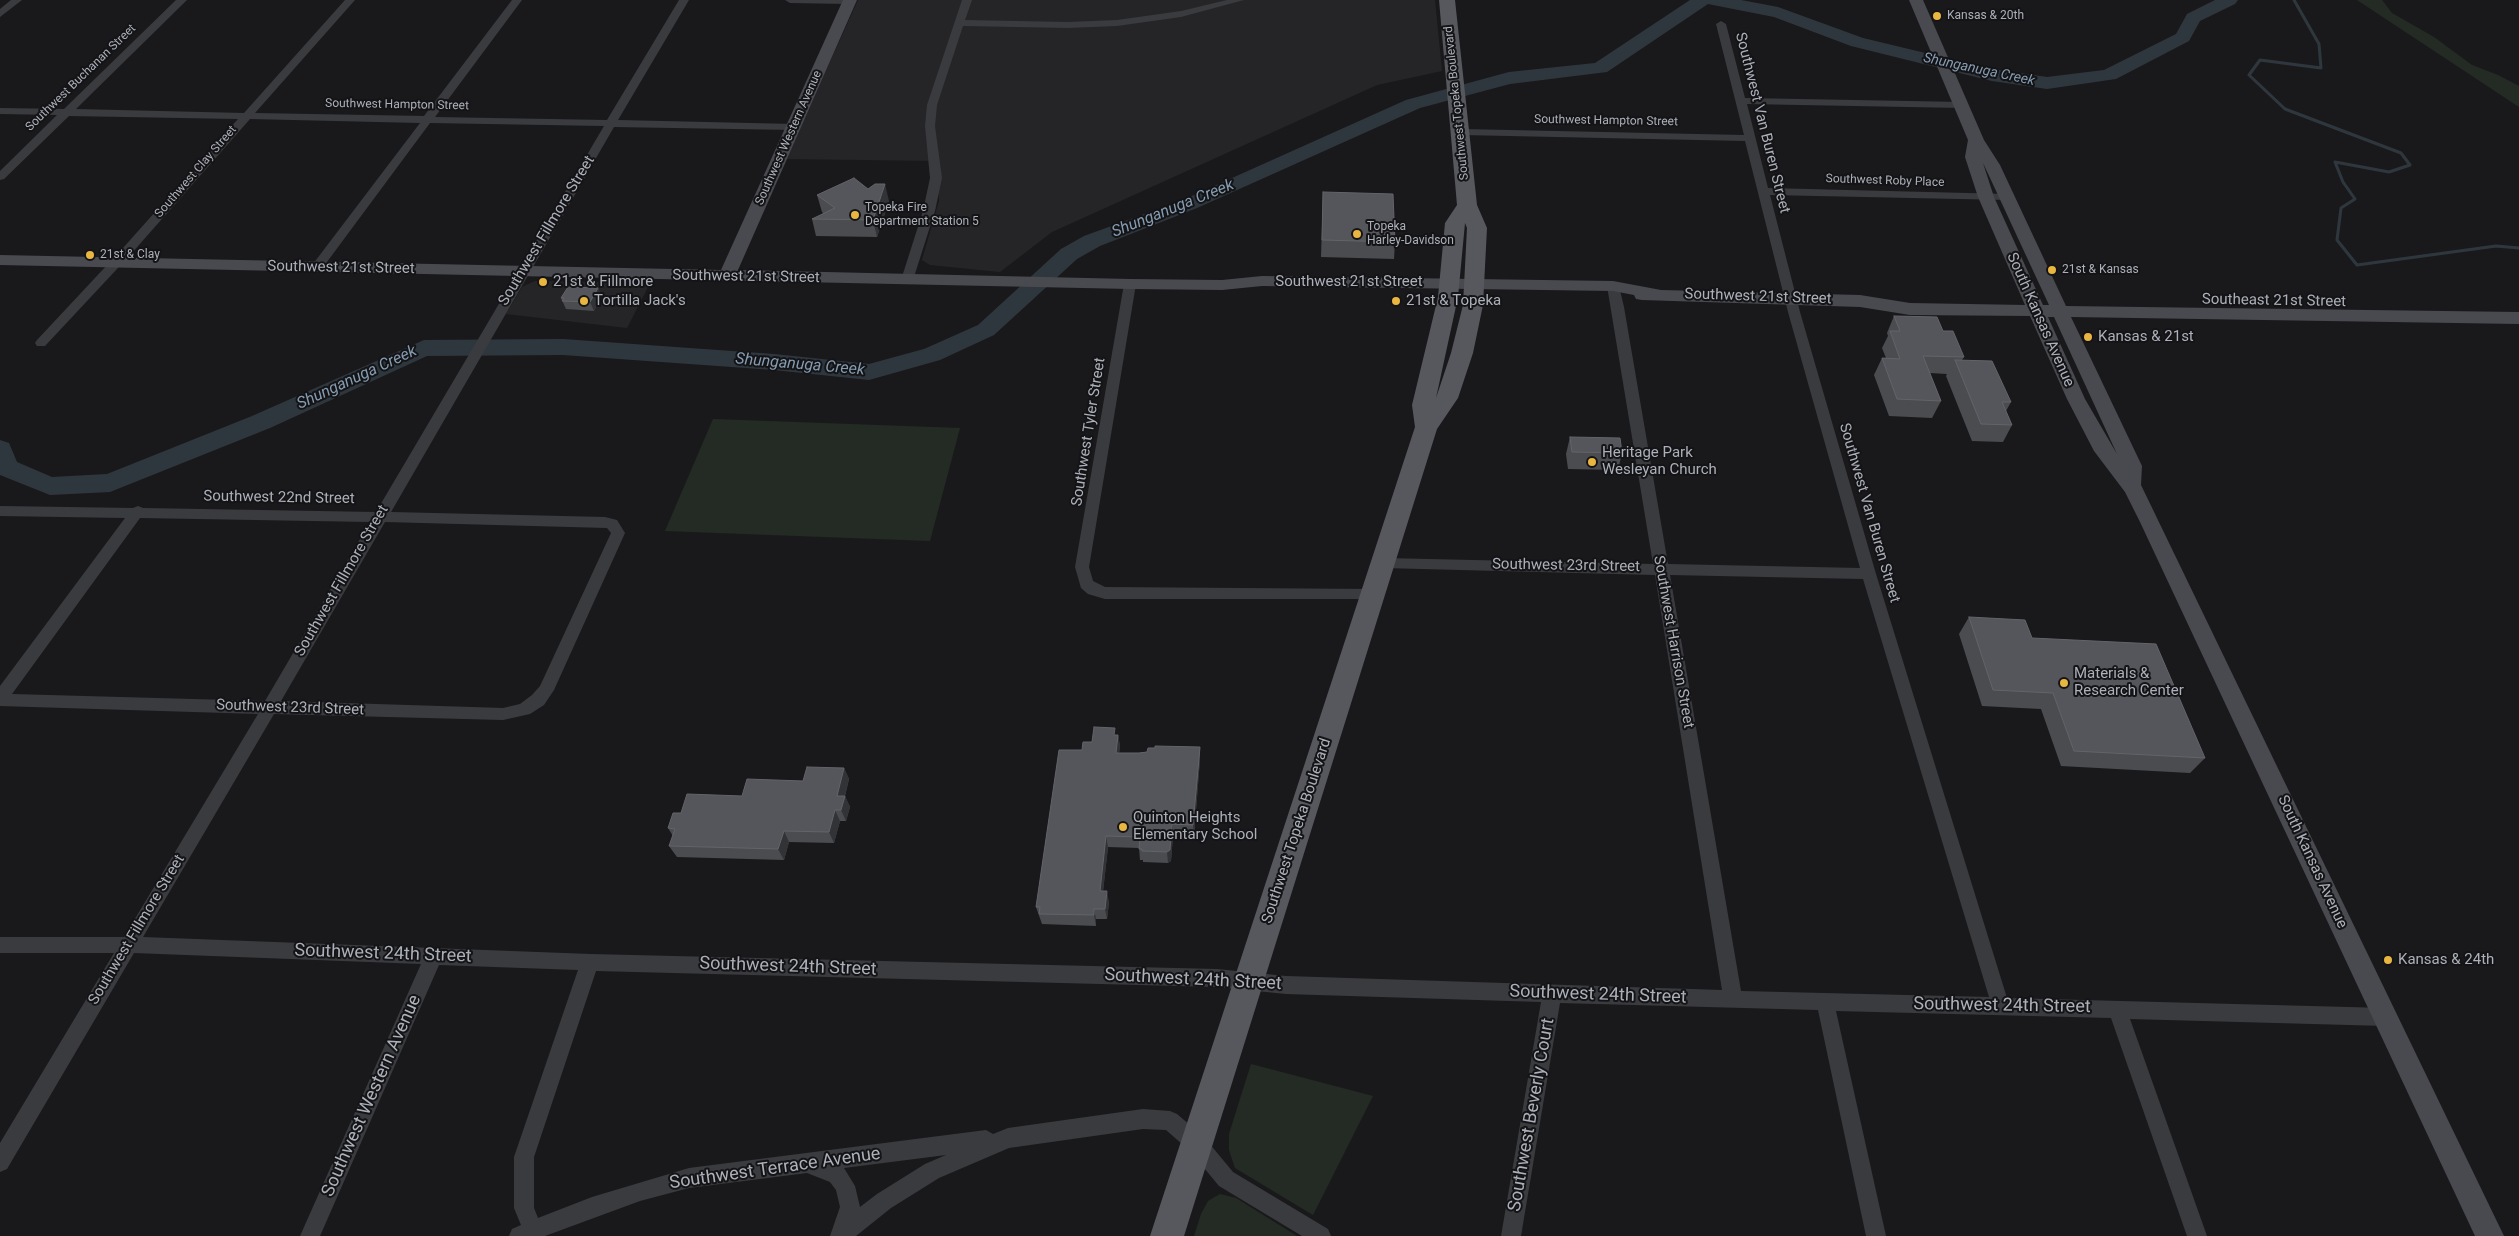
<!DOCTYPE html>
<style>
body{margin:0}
canvas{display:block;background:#19191b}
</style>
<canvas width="2519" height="1236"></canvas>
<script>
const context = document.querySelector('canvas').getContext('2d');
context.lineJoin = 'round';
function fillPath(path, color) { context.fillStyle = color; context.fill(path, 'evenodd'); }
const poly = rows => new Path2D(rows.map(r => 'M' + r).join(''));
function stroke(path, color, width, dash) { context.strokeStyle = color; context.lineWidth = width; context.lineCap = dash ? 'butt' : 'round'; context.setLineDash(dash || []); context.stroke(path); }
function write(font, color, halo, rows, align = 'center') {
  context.font = font + ' Roboto,sans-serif'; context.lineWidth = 4; context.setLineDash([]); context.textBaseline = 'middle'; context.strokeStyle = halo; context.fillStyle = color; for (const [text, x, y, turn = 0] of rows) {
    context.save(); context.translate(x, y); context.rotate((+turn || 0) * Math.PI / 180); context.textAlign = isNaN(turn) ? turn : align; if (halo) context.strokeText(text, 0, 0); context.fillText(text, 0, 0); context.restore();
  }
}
const built = poly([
 [858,0,1435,0,1442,71,1377,85,1052,232,1000,272,930,265,922,260,939,201,938,161,786,159],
 [535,281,597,282,649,285,627,328,506,314,522,287]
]);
const green = poly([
 [2357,0,2382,0,2392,13,2434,37,2472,65,2498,75,2519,86,2519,107],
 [713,419,960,428,930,541,665,531],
 [1251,1064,1373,1096,1313,1215,1235,1168,1229,1150,1229,1134],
 [1220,1194,1236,1198,1297,1236,1194,1236,1201,1214,1208,1201]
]);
const stream = poly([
 [2294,0,2319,44,2321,68,2260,60,2249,75,2285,109,2401,153,2410,165,2389,172,2335,162,2343,182,2355,199,2341,208,2337,240,2357,265,2496,246,2519,248]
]);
const river = poly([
 [1690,0,1741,0,1778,7,1863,38,1992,69,2047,77,2104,70,2176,34,2187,14,2215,0,2238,0,2235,4,2200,21,2189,41,2116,79,2047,89,1992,81,1851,46,1774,17,1708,4,1607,72,1510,84,1420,108,1197,208,1100,246,1077,259,994,335,940,360,869,380,774,370,563,355,427,356,270,428,110,492,50,495,0,475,0,440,9,443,17,462,52,477,107,474,252,416,424,340,563,339,774,354,869,364,924,349,978,325,1061,249,1084,236,1183,200,1406,100,1509,72,1595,63,1690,0]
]);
const street = poly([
 [11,0,22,0,0,17,0,9,11,0],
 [176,0,187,0,76,109,244,113,345,0,355,0,255,113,424,116,512,0,522,0,435,117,607,120,679,0,689,0,618,120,794,124,799,127,794,130,614,127,391,512,605,517,617,520,625,533,554,690,544,705,530,714,503,720,274,714,143,937,590,954,1217,969,1286,976,1722,990,1655,575,1383,568,1378,567,1376,563,1378,559,1383,558,1653,564,1607,286,1613,282,1619,286,1624,307,1668,564,1860,568,1788,312,1745,141,1462,135,1457,132,1462,129,1744,135,1716,24,1721,21,1726,24,1745,98,1963,102,1968,105,1963,108,1747,104,1768,188,2007,194,2013,197,2007,200,1770,195,1800,312,1876,574,2007,998,2386,1008,2393,1011,2395,1017,2393,1023,2386,1026,2130,1019,2207,1236,2187,1236,2111,1018,1836,1011,1886,1236,1866,1236,1818,1010,1560,1003,1521,1236,1501,1236,1541,1002,1286,994,1217,987,596,971,534,1157,534,1208,538,1218,592,1197,689,1168,986,1130,993,1134,1008,1128,1143,1109,1170,1111,1177,1114,1204,1137,1233,1172,1328,1229,1331,1236,1302,1236,1219,1186,1190,1151,1166,1130,1143,1129,1009,1148,939,1178,891,1208,856,1236,830,1236,840,1207,836,1190,830,1182,807,1173,689,1188,640,1201,545,1236,509,1236,512,1229,521,1225,514,1208,514,1157,578,970,439,965,320,1236,300,1236,421,964,134,953,7,1169,0,1172,0,1143,114,953,0,953,0,937,124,937,258,714,0,706,0,686,125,518,0,516,0,506,133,508,138,506,143,508,376,512,604,126,430,123,321,270,317,271,313,270,313,264,420,123,250,119,131,254,45,346,37,346,35,343,37,340,123,248,238,119,69,116,4,179,0,180,0,171,57,115,0,114,0,108,64,109,176,0],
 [140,518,370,522,265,701,12,694,140,518],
 [385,522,607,528,611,533,540,686,532,695,520,704,503,708,281,701,385,522],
 [1670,575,1863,579,1989,997,1741,991,1670,575],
 [946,1155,925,1164,877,1194,860,1207,855,1186,844,1168,946,1155],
 [785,0,854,0,855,1,850,4,790,3,785,0],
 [962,0,972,0,965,20,1068,22,1117,20,1181,11,1227,0,1244,0,1181,17,1117,26,1068,28,963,26,937,105,935,126,942,178,935,211,913,280,907,284,901,280,923,211,930,178,925,126,927,105,962,0],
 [1130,280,1136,284,1089,567,1093,581,1105,587,1373,589,1378,591,1380,595,1378,599,1105,599,1088,594,1081,588,1075,567,1124,284,1130,280]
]);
const secondary = poly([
 [843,0,857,0,738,270,1130,279,1222,280,1262,276,1613,281,1661,290,1860,295,1910,303,2025,305,1978,197,1965,157,1968,140,1909,0,1923,0,1984,140,2000,165,2066,306,2519,312,2519,324,2071,317,2142,466,2141,485,2504,1236,2475,1236,2140,522,2125,492,2094,451,2067,399,2030,316,1910,315,1860,307,1642,300,1636,299,1634,295,1613,291,1262,286,1222,290,1130,289,0,265,0,255,721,270,843,0],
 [1983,163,1984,165,2049,305,2043,305,1994,197,1983,163],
 [2048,317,2054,317,2117,454,2085,399,2048,317]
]);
const primary = poly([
 [1439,0,1455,0,1477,205,1487,228,1483,305,1473,353,1458,398,1437,429,1184,1236,1150,1236,1415,427,1412,405,1438,297,1445,223,1457,205,1439,0],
 [1465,223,1467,228,1463,305,1451,353,1436,398,1458,297,1465,223]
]);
const wall = poly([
 [868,189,889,201,877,237,816,236,812,219,824,214,822,212,817,195],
 [1323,192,1395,242,1394,259,1321,257],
 [598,288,601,296,594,311,566,309,561,298],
 [1894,316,1943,331,1964,357,1962,360,2011,402,2006,411,2012,425,2003,442,1972,441,1946,376,1947,374,1930,373,1941,401,1932,418,1889,416,1874,375,1882,358,1886,358,1882,348,1888,336,1887,333],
 [1570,437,1622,453,1618,470,1568,469,1566,454],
 [1969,617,2032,638,2205,758,2190,773,2061,766,2041,709,1982,706,1959,634],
 [1116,735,1118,735,1120,746,1119,753,1139,753,1200,747,1200,759,1194,836,1173,835,1171,861,1168,863,1143,862,1143,860,1140,860,1139,848,1108,847,1103,891,1109,902,1107,919,1096,919,1096,926,1042,924,1036,907,1082,750,1092,742],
 [844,768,849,779,845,796,850,807,846,821,840,821,834,843,789,842,784,860,677,857,669,846,673,836,668,828,681,813,742,796,803,781]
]);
const shadedWall = poly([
 [885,184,889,201,877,237,873,220],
 [598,288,601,296,594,311,590,302],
 [1118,735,1120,746,1118,764,1116,753],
 [1200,747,1200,759,1194,836,1193,825],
 [844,768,849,779,842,807,837,796],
 [845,796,850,807,846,821,841,810],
 [835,810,840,821,834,843,829,832],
 [1172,824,1173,835,1171,861,1168,863,1167,852],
 [784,831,789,842,784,860,778,849],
 [1106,836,1108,847,1102,901,1100,891],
 [1107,891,1109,902,1107,919,1105,909],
 [1094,909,1096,919,1096,926,1094,915]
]);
const building = poly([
 [854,178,868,189,875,184,885,184,873,220,812,219,835,208,817,195,854,178],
 [1323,192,1393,194,1395,242,1322,240,1323,192],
 [568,287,598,288,590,302,562,301,564,298,561,298,568,287],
 [1894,316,1937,317,1943,331,1953,331,1964,357,1923,356,1941,401,1897,399,1882,358,1900,359,1890,331,1900,331,1894,316],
 [1955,360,1992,361,2011,402,2002,402,2012,425,1981,424,1955,360],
 [1570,437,1620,438,1622,453,1572,452,1570,437],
 [1969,617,2025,620,2032,638,2156,644,2205,758,2074,751,2053,693,1993,690,1969,617],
 [1094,727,1115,728,1114,735,1118,735,1116,753,1139,753,1147,752,1148,748,1155,748,1155,746,1200,747,1193,825,1172,824,1170,850,1167,852,1142,851,1142,849,1139,849,1140,837,1106,836,1100,891,1107,891,1105,909,1094,909,1094,915,1039,914,1040,907,1036,907,1059,750,1082,750,1083,742,1092,742,1094,727],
 [807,767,844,768,837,796,845,796,841,810,835,810,829,832,784,831,778,849,669,846,675,829,668,828,673,813,681,813,687,794,742,796,747,779,803,781,807,767]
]);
const markers = [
 [1937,16,5,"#e9b642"],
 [855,215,5,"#e9b642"],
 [1357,234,5,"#e9b642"],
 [90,255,5,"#e9b642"],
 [2052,270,5,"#e9b642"],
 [543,282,5,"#e9b642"],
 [584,301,5,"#e9b642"],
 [1396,301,5,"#e9b642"],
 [2088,337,5,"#e9b642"],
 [1592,462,5,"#e9b642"],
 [2064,683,5,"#e9b642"],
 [1123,827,5,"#e9b642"],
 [2388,960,5,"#e9b642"]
];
const farPoinames = [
 ["Kansas & 20th",1947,16],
 ["Topeka Fire",865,208],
 ["Department Station 5",865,222],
 ["Topeka",1367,227],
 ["Harley-Davidson",1367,241],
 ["21st & Clay",100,255],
 ["21st & Kansas",2062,270]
];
const farStreetnames = [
 ["Southwest Buchanan Street",81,78,-44],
 ["Southwest Topeka Boulevard",1457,103,-96],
 ["Southwest Hampton Street",397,105,1],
 ["Southwest Hampton Street",1606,121,1],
 ["Southwest Western Avenue",789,138,-66],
 ["Southwest Clay Street",196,172,-49],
 ["Southwest Roby Place",1885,181,2]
];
const farWaternames = [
 ["Shunganuga Creek",1979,70,12]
];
const streetNames = [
 ["Southwest Van Buren Street",1762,123,76],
 ["Southwest Fillmore Street",547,231,-59],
 ["Southwest 21st Street",341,268,1],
 ["Southwest 21st Street",746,277,1],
 ["Southwest 21st Street",1349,282],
 ["Southwest 21st Street",1758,297,2],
 ["Southeast 21st Street",2274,301,1],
 ["South Kansas Avenue",2040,320,66],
 ["Southwest Tyler Street",1089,432,-81],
 ["Southwest 22nd Street",279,498,1],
 ["Southwest Van Buren Street",1869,513,74],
 ["Southwest 23rd Street",1566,566,1],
 ["Southwest Fillmore Street",342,581,-60],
 ["Southwest Harrison Street",1673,642,80],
 ["Southwest 23rd Street",290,708,2],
 ["Southwest Topeka Boulevard",1297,831,-72],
 ["South Kansas Avenue",2312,862,65],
 ["Southwest Fillmore Street",137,930,-59]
];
const poiNames = [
 ["21st & Fillmore",553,282],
 ["Tortilla Jack's",594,301],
 ["21st & Topeka",1406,301],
 ["Kansas & 21st",2098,337],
 ["Heritage Park",1602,453],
 ["Wesleyan Church",1602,470],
 ["Materials &",2074,674],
 ["Research Center",2074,691],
 ["Quinton Heights",1133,818],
 ["Elementary School",1133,835],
 ["Kansas & 24th",2398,960]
];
const waterNames = [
 ["Shunganuga Creek",1173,209,-22],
 ["Shunganuga Creek",800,365,5],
 ["Shunganuga Creek",357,378,-25]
];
const nearStreetnames = [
 ["Southwest 24th Street",383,954,2],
 ["Southwest 24th Street",788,967,2],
 ["Southwest 24th Street",1193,980,3],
 ["Southwest 24th Street",1598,995,2],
 ["Southwest 24th Street",2002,1006,1],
 ["Southwest Western Avenue",372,1096,-66],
 ["Southwest Beverly Court",1532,1115,-80],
 ["Southwest Terrace Avenue",775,1169,-8]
];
fillPath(built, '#252528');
fillPath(green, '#232b24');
stroke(stream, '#2f373e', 3);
fillPath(river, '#2f373e');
fillPath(street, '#3a3b3f');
fillPath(secondary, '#484a4f');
fillPath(primary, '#56585e');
fillPath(wall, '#4a4c50');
fillPath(shadedWall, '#323336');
fillPath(building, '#55565b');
stroke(building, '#62646a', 1);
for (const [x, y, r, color] of markers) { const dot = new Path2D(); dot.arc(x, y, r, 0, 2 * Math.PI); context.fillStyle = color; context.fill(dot); stroke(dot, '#141416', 2); }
write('12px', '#acb0ba', '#141416', farPoinames, 'left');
write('12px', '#acb0ba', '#141416', farStreetnames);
write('italic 14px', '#859cb2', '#141416', farWaternames);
write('15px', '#acb0ba', '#141416', streetNames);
write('15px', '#acb0ba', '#141416', poiNames, 'left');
write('italic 16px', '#859cb2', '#141416', waterNames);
write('18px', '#acb0ba', '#141416', nearStreetnames);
</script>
